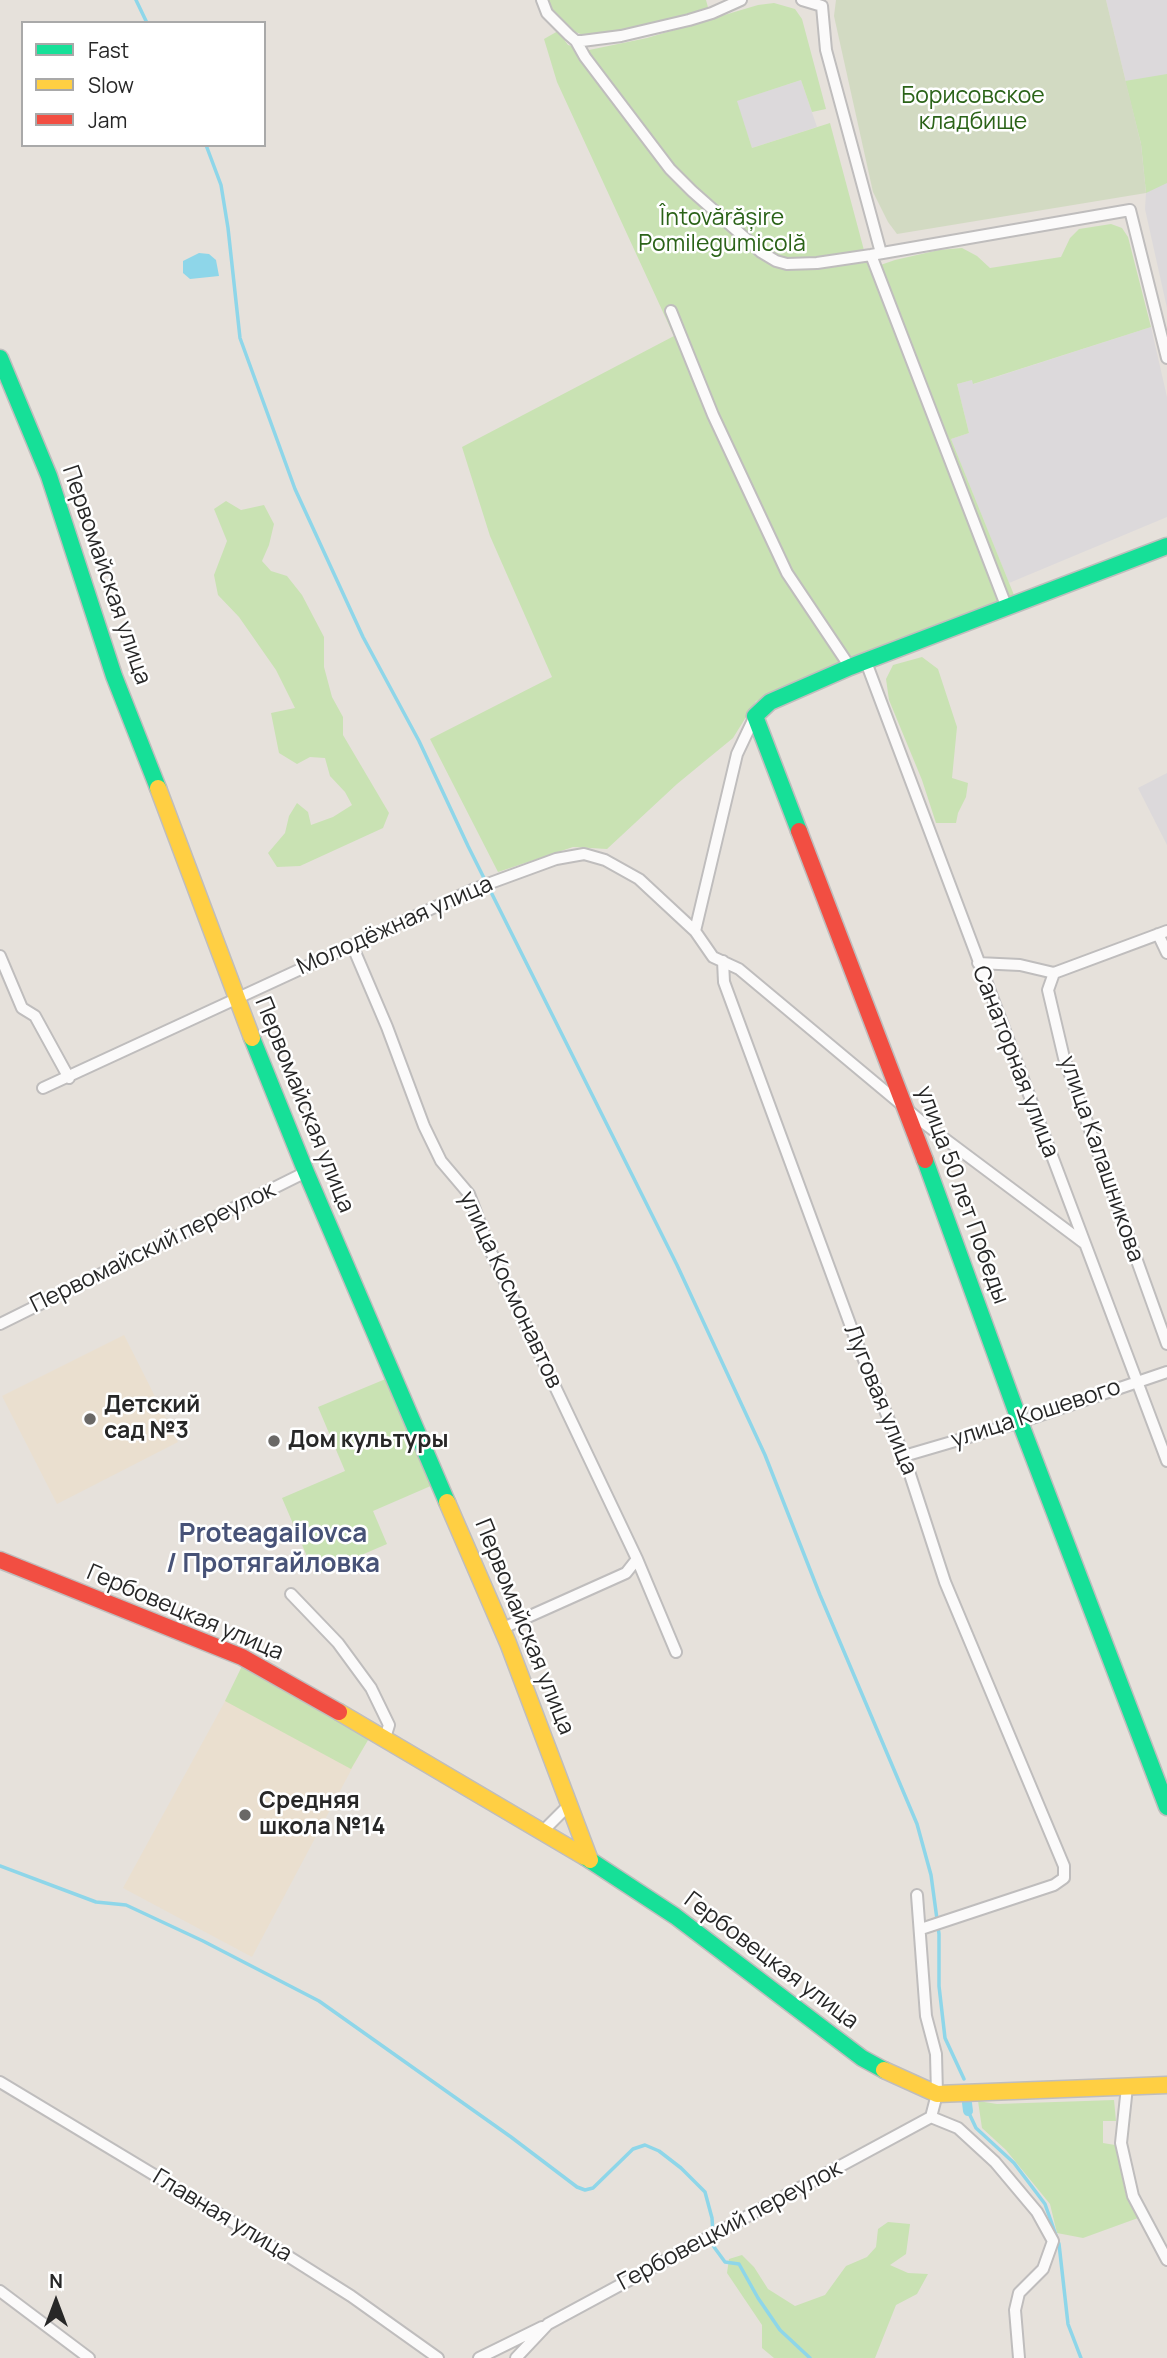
<!DOCTYPE html>
<meta charset="utf-8">
<style>
body{margin:0}
#map{position:relative;width:1167px;height:2358px;overflow:hidden;background:#e6e1db;font-family:Manrope,sans-serif}
canvas{display:block}
.legend{position:absolute;left:21px;top:21px;width:245px;height:126px;box-sizing:border-box;background:#fff;border:2px solid #a9a9a9;margin:0;padding:9px 12px;list-style:none;font-size:21px;color:#272727}
.legend li{display:flex;align-items:center;gap:14px;height:35px}
.legend b{width:35px;border:2px solid #a9a9a9}
.north{position:absolute;left:21px;top:2267px;width:70px;height:70px;-webkit-text-stroke:5px #fff;paint-order:stroke;rotate:0deg;font-size:19px;font-weight:700;line-height:28px;text-align:center;color:#272727}
.north::after{content:'';display:block;margin:auto;width:24px;height:32px;background:#272727;clip-path:polygon(50% 0,100% 100%,50% 72%,0 100%)}
</style>
<div id="map">
<canvas width="1167" height="2358"></canvas>
<ul class="legend">
<li><b style="height:9px;background:#16e098"></b>Fast</li>
<li><b style="height:9px;background:#ffcf43"></b>Slow</li>
<li><b style="height:9px;background:#f24e42"></b>Jam</li>
</ul>
<div class="north">N</div>
</div>
<script>
const context = document.querySelector('canvas').getContext('2d');
context.lineJoin = 'round';
function fillPath(path, color) { context.fillStyle = color; context.fill(path, 'evenodd'); }
const poly = rows => new Path2D(rows.map(r => 'M' + r).join(''));
function stroke(path, color, width, dash) { context.strokeStyle = color; context.lineWidth = width; context.lineCap = dash ? 'butt' : 'round'; context.setLineDash(dash || []); context.stroke(path); }
function write(font, color, halo, rows, align = 'center') {
  context.font = font + ' Manrope,sans-serif'; context.lineWidth = 5; context.setLineDash([]); context.textBaseline = 'middle'; context.strokeStyle = halo; context.fillStyle = color; for (const [text, x, y, turn = 0] of rows) {
    context.save(); context.translate(x, y); context.rotate((+turn || 0) * Math.PI / 180); context.textAlign = isNaN(turn) ? turn : align; if (halo) context.strokeText(text, 0, 0); context.fillText(text, 0, 0); context.restore();
  }
}
const industrial = poly([
 [1106,0,1167,0,1167,308,1145,209,1146,193,1141,144],
 [801,80,817,127,752,148,736,101],
 [1151,327,1167,397,1167,517,1009,583,951,439,969,433,957,384,972,380,974,384],
 [1167,773,1167,845,1138,788]
]);
const education = poly([
 [124,1335,178,1442,57,1504,2,1396],
 [241,1672,366,1742,252,1957,123,1888]
]);
const green = poly([
 [548,0,706,0,709,11,590,38,566,28,552,10],
 [774,3,795,9,802,19,826,109,812,112,801,80,737,101,752,148,830,123,869,269,895,260,939,250,962,248,977,256,990,268,1061,257,1070,238,1079,229,1111,224,1122,228,1128,237,1151,327,973,384,972,380,957,384,969,433,951,439,1014,595,756,701,733,738,677,784,607,849,573,847,498,872,430,739,552,677,490,536,462,447,674,336,557,82,544,39,558,31,568,45,589,50,647,38,758,5],
 [1167,74,1167,183,1146,193,1141,144,1125,81],
 [226,501,241,510,264,505,274,524,269,545,262,561,271,571,287,576,302,595,324,637,324,667,332,697,343,717,343,735,389,813,383,828,300,866,277,867,268,853,285,833,289,816,297,803,308,812,311,825,333,817,352,805,345,792,330,776,325,758,310,757,297,764,279,753,271,713,295,708,276,670,239,617,218,595,214,575,227,541,214,509],
 [922,657,938,669,957,727,952,778,968,783,966,797,958,813,956,823,936,823,922,780,889,700,886,679,893,665],
 [388,1378,433,1485,373,1511,387,1544,315,1575,282,1498,345,1471,318,1407],
 [242,1666,371,1735,351,1769,225,1701],
 [1114,2100,1116,2121,1103,2121,1103,2143,1115,2145,1126,2195,1138,2218,1083,2238,1057,2233,1050,2204,1006,2150,982,2128,978,2101,997,2104],
 [888,2222,910,2224,906,2254,890,2265,908,2273,928,2274,917,2294,896,2305,875,2358,774,2358,762,2348,762,2325,727,2273,729,2259,742,2255,754,2267,768,2289,795,2306,825,2295,846,2266,867,2257,876,2247,878,2229]
]);
const cemetery = poly([
 [836,0,1106,0,1141,144,1146,193,897,234,888,222,873,192,834,16]
]);
const water = poly([
 [199,253,209,254,216,260,219,276,190,279,183,273,183,261]
]);
const stream = poly([
 [136,0,147,23],
 [206,145,221,185,228,228,240,338,295,489,363,637,419,741,468,846,677,1265,765,1455,820,1595,917,1824,931,1875,939,1934,939,1986,945,2038,964,2079],
 [0,1866,96,1902,126,1905,203,1941,319,2001,511,2137,577,2187,585,2190,593,2188,633,2149,645,2145,659,2151,681,2168,705,2192,712,2218,714,2247,725,2262,739,2264,758,2298,780,2330,810,2358],
 [968,2111,976,2128,1014,2163,1045,2204,1059,2244,1068,2324,1081,2358]
]);
const canal = poly([
 [967,2103,968,2111]
]);
const street = poly([
 [542,0,547,13,569,35,576,41,582,41,621,36,689,20,712,13,741,0],
 [802,0,822,6,826,50,881,253],
 [576,41,585,57,670,169,692,191,761,252,776,261,787,264,817,263,871,255,1130,210,1167,358],
 [871,255,1007,608],
 [671,311,713,415,787,573,850,667],
 [866,662,1167,1461],
 [695,931,737,754,755,716],
 [1158,934,1167,953],
 [352,945,387,1027,424,1126,441,1161,469,1194,491,1252,637,1559,626,1573,501,1629],
 [0,956,22,1008,35,1016,69,1078],
 [723,961,724,982,857,1343,904,1456,945,1582,1064,1866,1064,1878,1054,1885,921,1929],
 [978,963,1020,965,1054,973,1167,931],
 [1054,973,1048,990,1064,1058,1167,1344],
 [43,1088,474,889,556,859,584,854,605,860,639,879,695,931,713,957,739,969,921,1121,1084,1243],
 [0,1324,306,1172],
 [904,1456,1020,1422,1167,1372],
 [637,1559,676,1652],
 [291,1594,338,1643,371,1688,389,1725,385,1738],
 [543,1831,569,1805],
 [0,2082,264,2241,351,2296,438,2358],
 [1127,2087,1121,2143,1133,2196,1167,2260],
 [931,2117,958,2128,995,2162,1037,2212,1053,2241,1043,2269,1019,2293,1015,2310,1019,2358],
 [0,2291,89,2358],
 [479,2358,542,2327],
 [516,2358,548,2324,931,2117,937,2094,936,2054,926,2016,917,1895]
]);
const fast = poly([
 [0,358,49,476,114,676,158,788],
 [799,831,755,716,770,702,850,667,1167,546],
 [252,1038,306,1172,447,1502],
 [925,1160,1020,1422,1167,1807],
 [585,1857,675,1916,862,2058,884,2070]
]);
const slow = poly([
 [158,788,252,1038],
 [447,1502,508,1643,590,1860],
 [339,1712,585,1857],
 [884,2070,937,2094,1167,2085]
]);
const jam = poly([
 [799,831,925,1160],
 [0,1560,242,1657,339,1712]
]);
const markers = [
 [90,1419,7,"#6a6866"],
 [274,1441,7,"#6a6866"],
 [245,1815,7,"#6a6866"]
];
const parkNames = [
 ["Борисовское",973,97],
 ["кладбище",973,123],
 ["Întovărășire",722,219],
 ["Pomilegumicolă",722,245]
];
const streetNames = [
 ["Первомайская улица",106,575,71],
 ["Молодёжная улица",395,926,-24],
 ["Санаторная улица",1015,1062,69],
 ["Первомайская улица",304,1105,68],
 ["улица Калашникова",1101,1159,71],
 ["улица 50 лет Победы",962,1195,70],
 ["Первомайский переулок",153,1248,-26],
 ["улица Космонавтов",510,1290,65],
 ["Луговая улица",880,1400,68],
 ["улица Кошевого",1036,1414,-18],
 ["Гербовецкая улица",185,1613,23],
 ["Первомайская улица",524,1627,68],
 ["Гербовецкая улица",771,1961,37],
 ["Главная улица",222,2216,31],
 ["Гербовецкий переулок",730,2226,-28]
];
const poiNames = [
 ["Детский",104,1406],
 ["сад №3",104,1432],
 ["Дом культуры",288,1441],
 ["Средняя",259,1802],
 ["школа №14",259,1828]
];
const quarterNames = [
 ["Proteagailovca",273,1535],
 ["/ Протягайловка",273,1565]
];
fillPath(industrial, '#dcd9db');
fillPath(education, '#eadfcf');
fillPath(green, '#c9e2b3');
fillPath(cemetery, '#d2dac2');
fillPath(water, '#8ed6e9');
stroke(stream, '#8ed6e9', 3.5);
stroke(canal, '#8ed6e9', 10);
stroke(street, '#bfbdbd', 14);
stroke(fast, '#bfbdbd', 19);
stroke(slow, '#bfbdbd', 19);
stroke(jam, '#bfbdbd', 19);
stroke(street, '#fbfafa', 10);
stroke(fast, '#16e098', 16);
stroke(slow, '#ffcf43', 16);
stroke(jam, '#f24e42', 16);
for (const [x, y, r, color] of markers) { const dot = new Path2D(); dot.arc(x, y, r, 0, 2 * Math.PI); context.fillStyle = color; context.fill(dot); stroke(dot, '#fff', 2.5); }
write('23px', '#2b6318', '#fff', parkNames);
write('23px', '#272727', '#fff', streetNames);
write('bold 23px', '#272727', '#fff', poiNames, 'left');
write('bold 26px', '#475277', '#fff', quarterNames);
</script>
